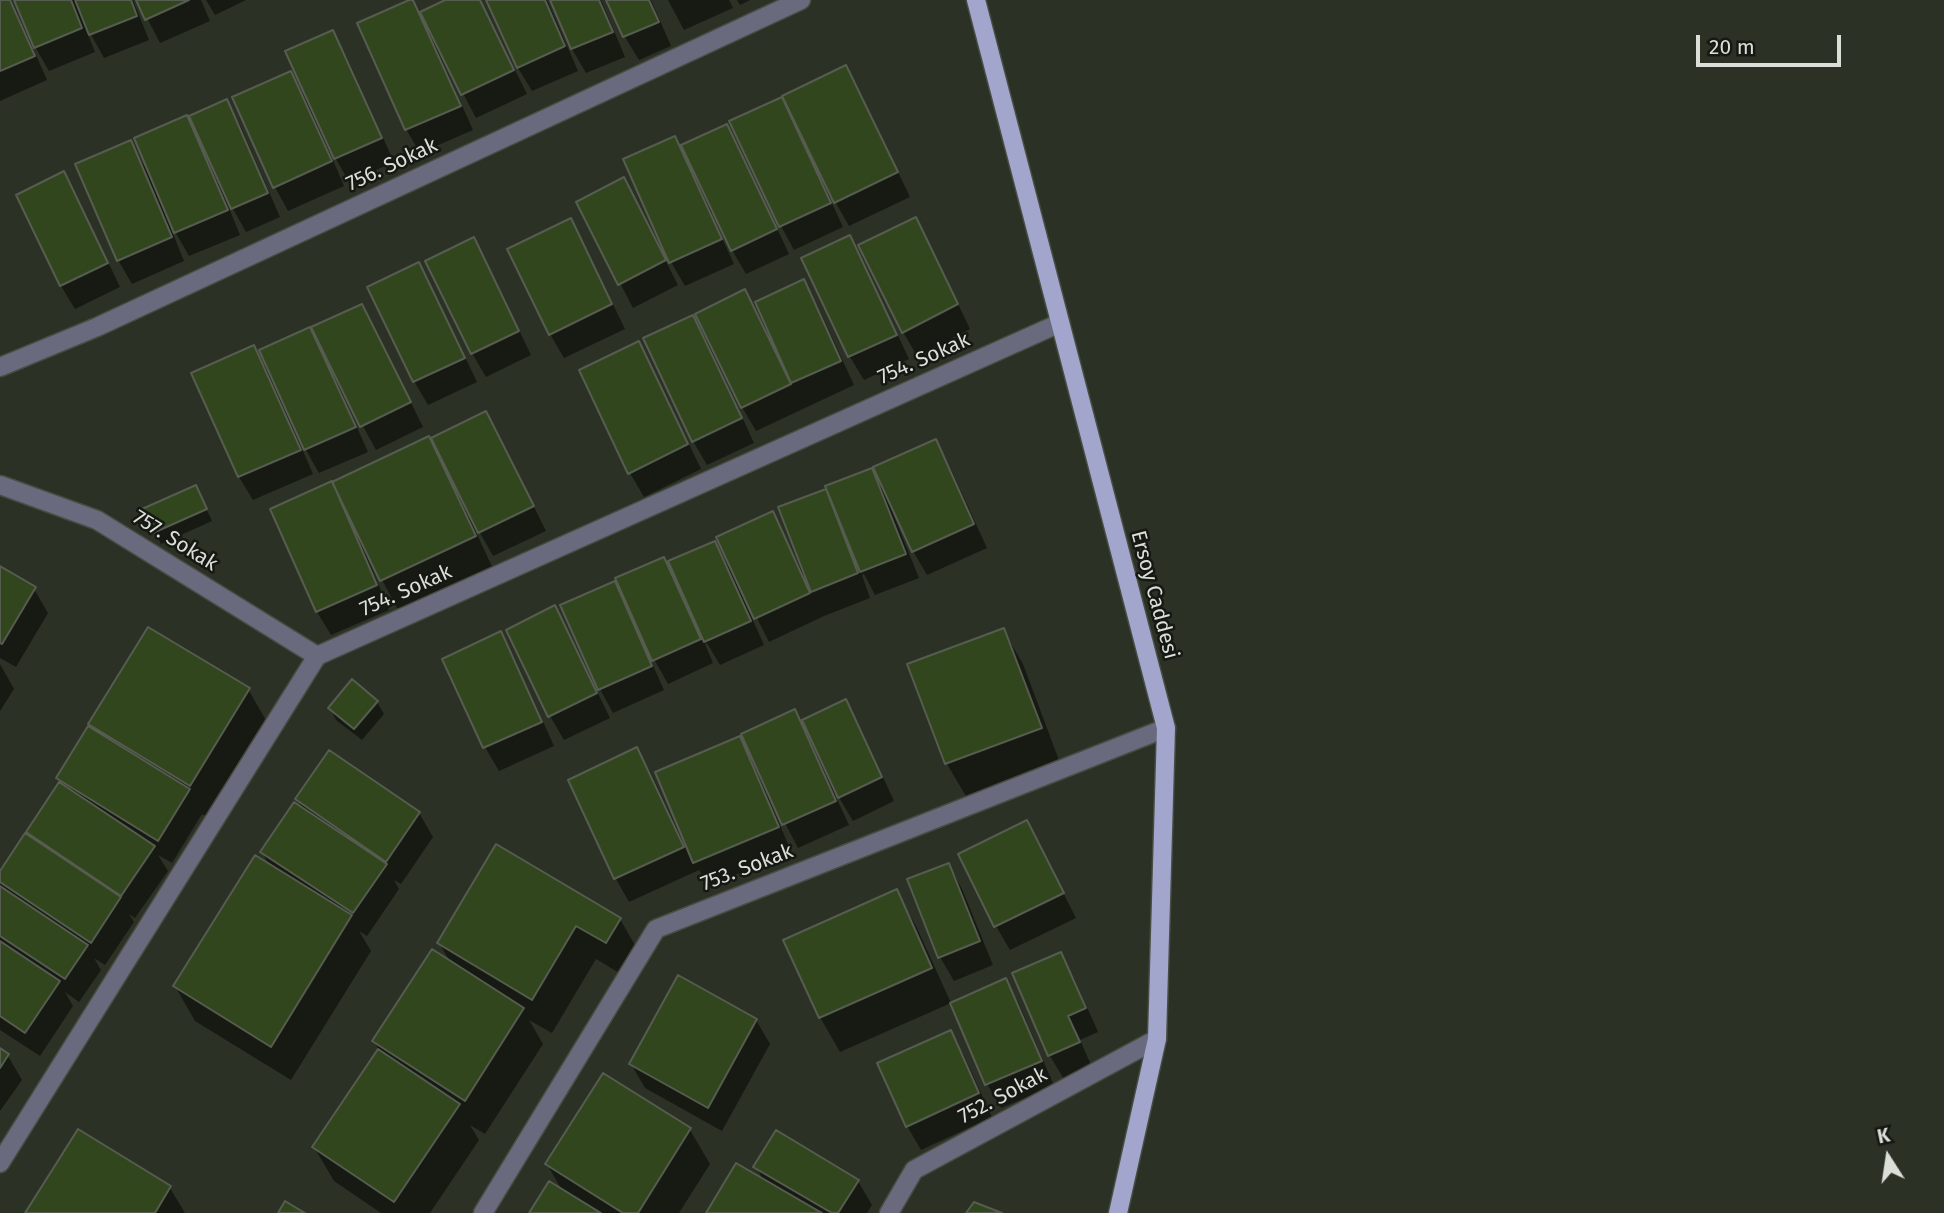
<!DOCTYPE html>
<style>
body{margin:0}
#map{position:relative;width:1944px;height:1213px;overflow:hidden;background:#2b3125;font-family:"Fira Sans",sans-serif}
canvas{display:block}
.north{position:absolute;left:1853px;top:1122px;width:70px;height:70px;-webkit-text-stroke:5px #151813;paint-order:stroke;rotate:348deg;font-size:19px;font-weight:700;line-height:28px;text-align:center;color:#dbdfd8}
.north::after{content:'';display:block;margin:auto;width:24px;height:32px;background:#dbdfd8;clip-path:polygon(50% 0,100% 100%,50% 72%,0 100%)}
.scale{position:absolute;left:1696px;top:35px;width:145px;height:32px;box-sizing:border-box;border:4px solid #dbdfd8;border-top:0;padding-left:9px;font-size:21px;line-height:24px;white-space:nowrap;color:#dbdfd8;-webkit-text-stroke:5px #151813;paint-order:stroke}
</style>
<div id="map">
<canvas width="1944" height="1213"></canvas>
<div class="north">K</div>
<div class="scale">20 m</div>
</div>
<script>
const context = document.querySelector('canvas').getContext('2d');
context.lineJoin = 'round';
function fillPath(path, color) { context.fillStyle = color; context.fill(path, 'evenodd'); }
const poly = rows => new Path2D(rows.map(r => 'M' + r).join(''));
function stroke(path, color, width, dash) { context.strokeStyle = color; context.lineWidth = width; context.lineCap = dash ? 'butt' : 'round'; context.setLineDash(dash || []); context.stroke(path); }
function write(font, color, halo, rows, align = 'center') {
  context.font = font + ' "Fira Sans",sans-serif'; context.lineWidth = 5; context.setLineDash([]); context.textBaseline = 'middle'; context.strokeStyle = halo; context.fillStyle = color; for (const [text, x, y, turn = 0] of rows) {
    context.save(); context.translate(x, y); context.rotate((+turn || 0) * Math.PI / 180); context.textAlign = isNaN(turn) ? turn : align; if (halo) context.strokeText(text, 0, 0); context.fillText(text, 0, 0); context.restore();
  }
}
const shadow = poly([
 [0,0,11,0,29,39,32,38,16,0,133,0,149,40,104,58,88,29,86,30,95,52,49,71,34,45,32,46,47,80,0,101],
 [138,0,201,0,210,21,160,43],
 [206,0,246,0,215,15],
 [449,0,480,0,527,94,476,118,442,53,439,54,473,130,420,153,406,129,359,24,412,1,420,14],
 [488,0,547,0,578,71,532,91,518,68],
 [552,0,601,0,625,57,586,73,572,49],
 [608,0,651,0,671,46,639,60,625,37],
 [668,0,729,0,733,8,684,30],
 [737,0,750,0,740,5],
 [332,32,346,56,394,162,349,182,332,152,330,153,344,186,288,211,275,187,235,98,290,73,307,101,309,100],
 [845,67,859,91,910,197,849,226,833,198,830,199,843,227,794,250,781,226,731,122],
 [226,102,240,125,280,217,246,232,229,202,227,203,240,235,189,256,173,228,171,229,184,261,132,284,118,260,130,142,147,171,187,117,198,137],
 [726,126,740,150,789,254,746,274,732,250,714,212,711,214,734,264,685,286,671,262,625,160,674,138,686,158],
 [64,173,77,197,120,287,75,309,61,286,18,196],
 [624,180,678,285,633,308,578,202],
 [570,221,584,245,625,329,564,358,550,334],
 [850,237,863,261,909,359,864,380,850,357,804,259],
 [473,240,487,263,531,355,486,377,472,353],
 [929,243,970,329,917,356,903,332],
 [804,281,817,305,854,385,756,431,742,407,745,291,763,323],
 [432,288,477,382,428,405,414,381],
 [361,306,375,330,423,427,376,450,346,395,343,396,368,452,319,473,302,443,300,444,313,474,253,500,239,477,194,374,254,347,266,368,268,367,261,351],
 [693,317,708,343,754,443,707,465,693,441],
 [638,344,652,368,701,469,644,497,630,473],
 [499,437,546,531,493,556,479,531,476,532,494,571,401,615,369,556,367,557,389,610,331,635,317,612,272,510,337,494,429,438,437,453],
 [935,441,949,465,987,548,927,575,913,551,896,513,893,514,919,578,875,595,864,574,862,575,870,598,824,616,769,642,741,586,738,587,764,645,720,665,707,643,705,644,713,663,668,684,654,659,651,661,664,690,613,713,600,689,614,583,626,605,663,559,676,581,715,543,730,569,772,513,801,569,804,568,781,508,828,490,871,470,881,487],
 [202,499,212,521,161,544,144,510],
 [0,568,34,589,48,613,16,667,0,658],
 [554,608,568,632,610,718,564,740,550,716,508,631],
 [1003,630,1023,664,1060,763,967,798,947,764,909,665],
 [500,633,514,657,554,746,499,771,485,747,444,659],
 [0,664,14,689,0,711],
 [248,689,268,724,211,819,202,814,172,863,158,855,168,871,135,918,129,914,134,922,105,965,94,958,101,970,79,1002,65,992,73,1006,40,1056,0,1030,0,888,4,891,0,884,0,874,33,841,28,832,61,783,58,778,95,732,90,724],
 [377,702,384,714,362,740,336,720,330,708],
 [845,702,859,725,894,801,853,821,837,794,835,795,849,825,798,848,773,800,770,802,791,851,709,886,699,870,629,902,616,879,570,781,637,749,651,773,684,844,687,843,739,738,751,758,794,712,807,734],
 [297,799,419,813,433,837,401,884,394,880,399,889,367,936,359,931,371,951,291,1080,195,1021,175,986,270,867,262,852,304,811],
 [1027,822,1076,918,1010,950,996,926,961,854],
 [949,865,962,889,993,965,954,981,940,957,909,880],
 [896,891,916,926,951,1003,840,1052,820,1017,786,941],
 [620,919,640,954,626,977,596,959,552,1033,529,1020,543,1044,485,1134,470,1125,479,1140,430,1213,381,1213,334,1181,314,1147,379,1050,374,1041,451,963,439,943],
 [1061,954,1074,978,1098,1032,1080,1040,1092,1067,1064,1079,1050,1056,1014,974],
 [1006,981,1019,1004,1054,1086,1001,1108,987,1084],
 [756,1020,770,1044,722,1131,645,1088,631,1064],
 [950,1032,964,1056,992,1117,921,1150,907,1126],
 [0,1050,8,1056,22,1080,0,1111],
 [690,1130,710,1164,679,1213,531,1213,563,1192,547,1164],
 [78,1131,170,1188,185,1213,27,1213],
 [756,1167,858,1181,872,1205,867,1213,708,1213,764,1181]
]);
const building = poly([
 [0,0,10,0,35,56,0,71,0,0],
 [14,0,71,0,82,28,34,48,14,0],
 [75,0,131,0,137,16,89,35,75,0],
 [136,0,189,0,145,20,136,0],
 [409,0,413,0,461,106,405,130,357,23,409,0],
 [445,0,480,0,514,70,461,95,420,12,445,0],
 [486,0,545,0,565,46,517,68,486,0],
 [550,0,599,0,613,32,571,49,550,0],
 [606,0,649,0,659,22,623,37,606,0],
 [333,30,382,138,334,159,285,51,333,30],
 [846,65,898,172,834,203,782,96,846,65],
 [291,71,332,161,273,188,232,97,291,71],
 [782,97,831,203,779,227,729,121,782,97],
 [227,99,268,193,231,209,189,116,227,99],
 [187,115,228,210,174,233,134,138,187,115],
 [727,124,777,229,731,251,681,145,727,124],
 [675,136,722,239,669,263,623,159,675,136],
 [131,140,172,237,117,261,75,164,131,140],
 [64,171,108,263,60,286,16,195,64,171],
 [624,177,666,260,618,285,576,202,624,177],
 [916,217,958,304,902,333,858,245,916,217],
 [571,218,612,304,549,335,507,249,571,218],
 [850,235,897,335,848,357,801,258,850,235],
 [474,237,519,331,471,354,425,261,474,237],
 [419,262,465,358,413,382,367,287,419,262],
 [804,279,841,361,791,383,755,302,804,279],
 [745,289,791,384,741,408,695,314,745,289],
 [362,304,411,402,360,427,311,327,362,304],
 [693,315,742,418,692,442,643,338,693,315],
 [310,327,356,427,304,450,259,350,310,327],
 [639,341,688,444,628,474,579,370,639,341],
 [254,345,301,450,238,477,191,373,254,345],
 [486,411,534,506,478,533,431,438,486,411],
 [429,436,476,536,380,581,332,482,429,436],
 [936,439,974,524,912,552,873,467,936,439],
 [872,468,906,554,860,572,825,486,872,468],
 [332,481,377,585,316,612,270,509,332,481],
 [196,485,207,509,153,533,142,509,196,485],
 [826,489,858,573,811,592,778,507,826,489],
 [773,511,810,593,754,619,716,537,773,511],
 [715,541,751,621,704,642,668,561,715,541],
 [664,557,701,639,652,661,615,578,664,557],
 [0,566,36,587,2,644,0,643,0,566],
 [615,581,652,666,598,690,560,605,615,581],
 [555,605,597,693,548,717,506,630,555,605],
 [148,627,250,688,190,786,88,724,148,627],
 [1004,628,1042,728,945,764,907,664,1004,628],
 [501,631,542,722,483,748,442,659,501,631],
 [352,679,378,701,354,729,328,708,352,679],
 [846,699,882,777,838,798,802,720,846,699],
 [795,709,836,801,782,825,741,734,795,709],
 [88,726,190,789,158,841,56,778,88,726],
 [740,736,779,827,693,863,655,772,740,736],
 [637,747,684,847,614,879,568,780,637,747],
 [329,750,420,812,386,862,295,799,329,750],
 [59,782,155,846,121,896,26,832,59,782],
 [294,802,387,864,353,913,260,852,294,802],
 [1027,820,1064,893,994,927,958,854,1027,820],
 [25,833,121,897,91,943,0,882,0,871,25,833],
 [496,844,621,918,606,943,576,926,532,1000,437,943,496,844],
 [255,855,352,915,271,1047,173,986,255,855],
 [949,863,980,941,938,958,907,879,949,863],
 [0,886,88,945,65,979,0,936,0,886],
 [897,889,932,968,819,1018,783,940,897,889],
 [0,941,60,981,25,1033,0,1016,0,941],
 [432,949,524,1008,465,1101,372,1041,432,949],
 [1061,952,1086,1008,1068,1016,1080,1042,1048,1056,1012,973,1061,952],
 [678,975,757,1019,708,1108,629,1064,678,975],
 [1006,978,1042,1061,985,1085,950,1003,1006,978],
 [951,1030,979,1093,906,1127,877,1063,951,1030],
 [0,1048,9,1054,0,1068,0,1048],
 [378,1049,460,1104,394,1202,312,1147,378,1049],
 [603,1073,691,1128,638,1213,623,1213,545,1164,603,1073],
 [78,1129,171,1186,155,1213,25,1213,78,1129],
 [776,1130,859,1180,838,1213,832,1213,753,1167,776,1130],
 [736,1163,822,1213,706,1213,736,1163],
 [549,1181,601,1213,529,1213,549,1181],
 [285,1201,305,1213,278,1213,285,1201],
 [974,1202,1002,1213,966,1213,974,1202]
]);
const minor = poly([
 [0,367,97,327,801,0],
 [0,485,97,520,317,656],
 [0,1163,317,656,1060,323],
 [483,1213,656,929,1166,728],
 [889,1213,914,1170,1157,1039]
]);
const major = poly([
 [976,0,1166,728,1157,1039,1118,1213]
]);
const streetNames = [
 ["756. Sokak",392,165,-25],
 ["754. Sokak",924,359,-24],
 ["757. Sokak",175,541,32],
 ["754. Sokak",406,591,-24],
 ["Ersoy Caddesi",1154,595,75],
 ["753. Sokak",747,868,-21],
 ["752. Sokak",1003,1096,-28]
];
fillPath(shadow, '#0007');
fillPath(building, '#32461e');
stroke(building, '#565c50', 2);
stroke(minor, '#474d42', 21);
stroke(major, '#474d42', 21);
stroke(minor, '#696a7d', 18);
stroke(major, '#a2a5cc', 18);
write('21px', '#dbdfd8', '#151813', streetNames);
</script>
